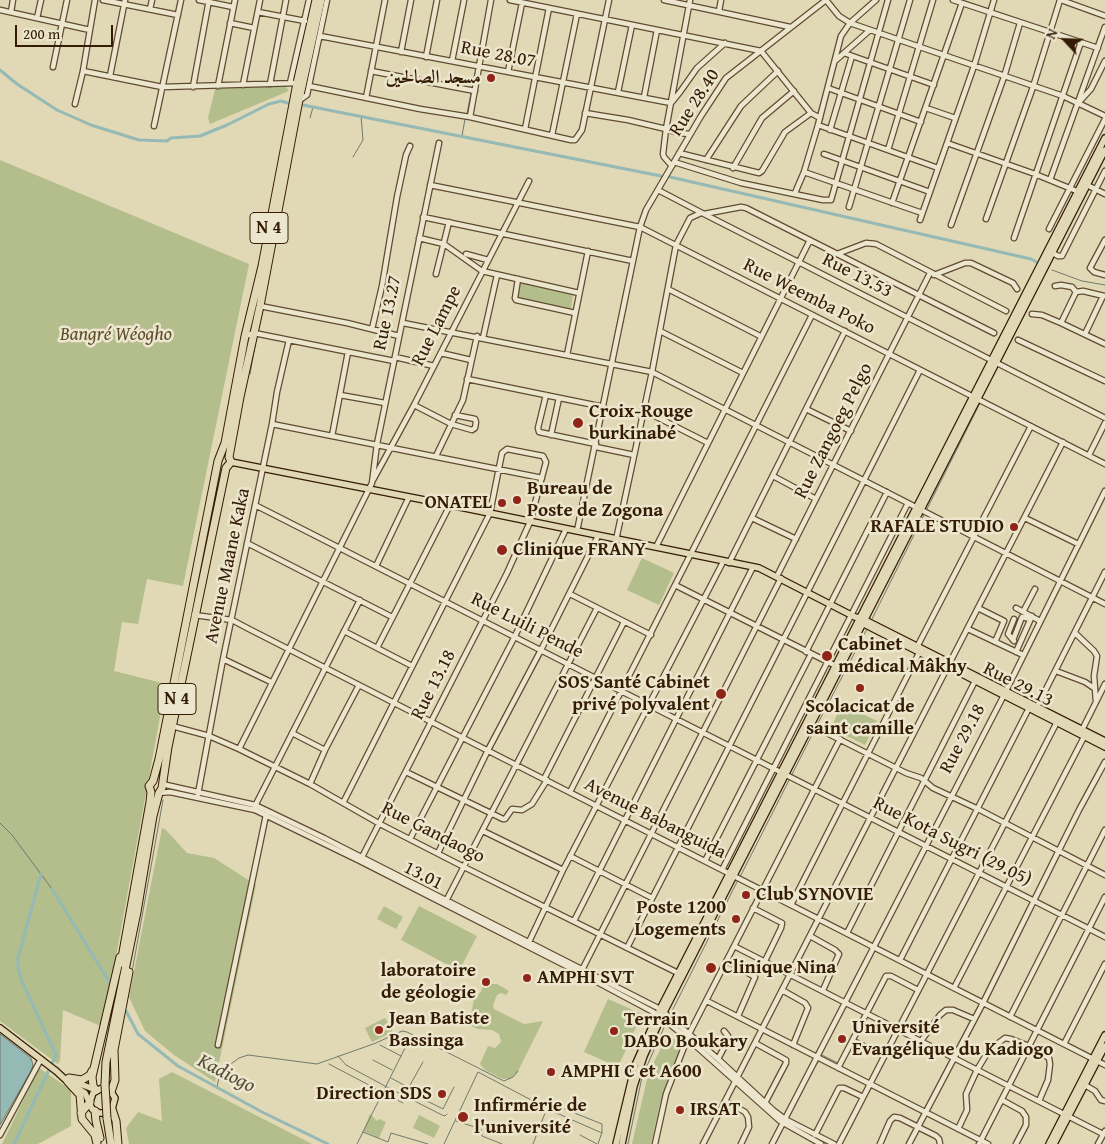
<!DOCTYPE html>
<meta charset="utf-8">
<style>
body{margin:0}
#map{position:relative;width:1105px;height:1144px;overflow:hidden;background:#e1d8b5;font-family:"Gentium Book Plus",serif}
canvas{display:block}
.north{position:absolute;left:1040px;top:15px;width:50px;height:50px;-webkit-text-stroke:4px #ece6cf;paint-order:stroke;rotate:295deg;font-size:14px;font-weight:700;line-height:20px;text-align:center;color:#351c04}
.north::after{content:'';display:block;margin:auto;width:18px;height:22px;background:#351c04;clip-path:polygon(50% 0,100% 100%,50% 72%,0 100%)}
.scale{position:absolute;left:15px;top:25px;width:98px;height:22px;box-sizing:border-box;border:2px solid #351c04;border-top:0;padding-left:6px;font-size:15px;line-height:18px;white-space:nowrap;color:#351c04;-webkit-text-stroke:4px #ece6cf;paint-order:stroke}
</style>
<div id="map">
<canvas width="1105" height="1144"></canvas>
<div class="north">N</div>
<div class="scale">200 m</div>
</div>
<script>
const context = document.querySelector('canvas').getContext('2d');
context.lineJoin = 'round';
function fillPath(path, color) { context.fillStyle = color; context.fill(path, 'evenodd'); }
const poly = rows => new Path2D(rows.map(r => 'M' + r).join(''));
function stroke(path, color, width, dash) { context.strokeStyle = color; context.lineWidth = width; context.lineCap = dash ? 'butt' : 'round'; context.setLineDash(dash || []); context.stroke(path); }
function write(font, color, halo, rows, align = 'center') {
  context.font = font + ' "Gentium Book Plus",Amiri,serif'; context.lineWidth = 5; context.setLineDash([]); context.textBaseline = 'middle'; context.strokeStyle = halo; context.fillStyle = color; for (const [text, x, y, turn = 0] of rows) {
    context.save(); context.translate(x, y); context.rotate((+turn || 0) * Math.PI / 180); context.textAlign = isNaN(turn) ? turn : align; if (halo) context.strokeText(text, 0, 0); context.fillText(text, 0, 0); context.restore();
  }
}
const green = poly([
 [285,85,289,91,210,124,208,118,215,89],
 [0,160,249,264,183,586,147,579,138,624,122,622,114,671,166,684,103,1027,63,1010,60,1060,58,1064,0,1021],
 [519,283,573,294,571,309,516,297],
 [642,558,674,573,659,605,627,590],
 [842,704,877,721,865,745,831,728],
 [162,828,166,830,187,853,214,858,256,885,215,1082,174,1055,145,1031,129,997],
 [384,906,403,917,396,929,377,919],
 [419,906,477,936,459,971,401,940],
 [492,984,497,984,509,991,506,995,501,993,497,995,493,1005,494,1009,524,1024,543,1021,517,1073,510,1079,503,1079,485,1070,480,1064,488,1046,495,1048,501,1042,499,1034,492,1030,477,1029,469,1025,474,999,481,992,482,988],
 [608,999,642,1014,618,1067,584,1052],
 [385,1018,393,1032,372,1042,365,1028],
 [667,1037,675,1039,677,1038,682,1042,682,1045,660,1104,651,1144,632,1144,649,1071],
 [39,1068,71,1090,71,1126,38,1144,2,1144],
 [172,1072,312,1144,129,1144,126,1128,138,1112,162,1121,159,1079],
 [370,1114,377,1121,379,1119,386,1122,379,1138,363,1131],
 [419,1115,440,1126,434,1138,413,1128]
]);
const water = poly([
 [0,1034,31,1058,33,1065,31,1071,0,1125,0,1034]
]);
const stream = poly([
 [477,64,477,61],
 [472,88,476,69],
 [467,114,471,93],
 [310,118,313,107],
 [462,136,465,119],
 [353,157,363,140,361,116],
 [1056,252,1105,157],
 [1052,270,1082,281,1105,285],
 [259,326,262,313],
 [250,374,256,340],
 [981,399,1054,256],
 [871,621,980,403],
 [817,725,867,629],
 [0,823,12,835,52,889],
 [740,877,815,729],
 [132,972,163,800],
 [128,995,130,983],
 [871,1011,888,978],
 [670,1015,738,880],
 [380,1045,401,1056],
 [822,1055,838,1063],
 [338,1056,346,1065,385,1086,442,1115,445,1116,447,1114],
 [373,1060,392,1070],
 [329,1064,403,1103],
 [815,1066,819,1061],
 [391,1078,426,1097,425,1100,443,1109,454,1087],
 [217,1087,220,1072,239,1058,248,1055,317,1064,376,1043,402,1031,407,1032,504,1081,513,1077,518,1071],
 [409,1087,423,1062],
 [557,1106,602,1124,602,1132,598,1144],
 [789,1115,802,1092],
 [456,1121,481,1129,482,1136,502,1144],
 [363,1132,388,1142,391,1133,428,1144],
 [580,1135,597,1144],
 [357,1144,409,1040],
 [444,1144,478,1072,554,1112,602,1133],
 [533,1144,547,1108],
 [628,1144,642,1077,666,1023],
 [775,1144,784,1125]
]);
const canal = poly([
 [0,70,17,84,57,110,91,125,139,140,167,141,171,138,200,136,227,125,269,104,281,101,288,103],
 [303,105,661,176],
 [670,177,1031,259,1040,264],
 [52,889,110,983],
 [126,1011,138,1034,178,1066,262,1112,328,1144],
 [14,1144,56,1055,21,979,18,968,18,958,41,874]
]);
const minor = poly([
 [103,0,178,15],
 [199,0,233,7],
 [510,0,761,51,811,113,820,118],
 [664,0,790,27],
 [826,0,839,16,850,23,1063,96,1105,116],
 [953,0,1098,48],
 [1061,0,1105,16],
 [150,9,152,0],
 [0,10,90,30],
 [719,11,721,0],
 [11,12,13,0],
 [258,12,305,21],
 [37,18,41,0],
 [230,23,254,28],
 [320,36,671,103,680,92,697,68,725,43],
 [401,52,411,0],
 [844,53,934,85],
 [426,57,437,0],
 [452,61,464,0],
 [835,61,870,30],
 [53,67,67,0],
 [83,71,162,87,297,83],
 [371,71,475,91],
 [508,72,522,3],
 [110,76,125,0],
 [290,83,309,0],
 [270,84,286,0],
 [243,85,260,0],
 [218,86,235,0],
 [309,86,420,109,470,117,571,140,575,140,582,130,609,0],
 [193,87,209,0],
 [828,88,921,122],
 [618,92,632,25],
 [644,97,657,30],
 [366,98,385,0],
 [300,100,307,95,327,0],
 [1081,100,1091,89,1105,61],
 [75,104,83,71,95,0],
 [926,108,955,118],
 [585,113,628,120,666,129,678,133,690,134],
 [470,117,491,0],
 [818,125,938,168],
 [154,126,181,0],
 [525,129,549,8],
 [830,130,852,56],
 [552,135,577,14],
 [947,143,1035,174,1079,192],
 [888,150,933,0],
 [679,153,759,173,762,171,785,132,811,113],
 [824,154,930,192],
 [706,160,741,106,778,71],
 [674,162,741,183,823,200,831,200,888,0],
 [672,166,664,157,663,154,666,129,690,0],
 [733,168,762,118,794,91],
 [804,172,922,213],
 [1050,180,1105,27],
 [430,185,640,227,1105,464],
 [1087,185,1105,194],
 [658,190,704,214,741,207,746,208,994,333],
 [795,193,804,172,818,125,841,36,850,23,876,0],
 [892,203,962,3],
 [849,207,910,0],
 [704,214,1105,418],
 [423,217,633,261],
 [986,219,1033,87,1060,0],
 [920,220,974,66,994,0],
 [951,225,1004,77,1020,23],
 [1049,229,1105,119],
 [419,238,444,244,482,271,579,293],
 [1014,238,1081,42],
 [1105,240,1090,268,1094,272,1105,275],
 [1053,253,1058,256,1062,256,1105,171],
 [466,254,488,260],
 [837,254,866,243,876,244,1006,311],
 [436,274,449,222],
 [934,275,965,263,971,263,1013,283,1017,289],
 [518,279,515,298,516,300,575,313],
 [1055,286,1061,285,1072,287,1076,292,1061,323],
 [668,289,760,336],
 [1076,292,1083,291,1104,296],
 [260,306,347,323,399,336],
 [1032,314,1042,315,1061,323,1105,344],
 [403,323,652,372,1105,604],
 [372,329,382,286,397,197,406,155,410,146],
 [660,331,743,373],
 [1085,334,1103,296],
 [245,336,254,333,394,361],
 [483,338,497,275],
 [1018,340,1105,381],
 [441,353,471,360],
 [567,355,588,251],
 [395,357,434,366],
 [467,379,604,407],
 [340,395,385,403],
 [546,395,538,428,539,432,596,444],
 [414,405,451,424,472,430,475,428,476,422,475,419,455,415],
 [806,409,851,431],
 [643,410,708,443],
 [272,424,542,478],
 [551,435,559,398],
 [332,436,348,352],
 [596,447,634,455],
 [1089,455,1105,423],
 [436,456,463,400,477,336],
 [773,476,816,499],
 [373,480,414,405,529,181],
 [255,505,1105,937],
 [752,518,796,539],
 [1025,518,1078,544],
 [577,531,640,227,646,210,701,116,726,78,826,0],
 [616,540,652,372,676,245,690,218,701,213],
 [247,543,392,617],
 [656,547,810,240],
 [729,563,845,331],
 [376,566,409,497],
 [777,576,930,273],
 [675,585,836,666],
 [570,594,651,635],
 [978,608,1004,621,995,642],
 [1016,608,1040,621],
 [1023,612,1035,589],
 [194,615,232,620,249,629,1105,1065],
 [1014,619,1008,634,1014,641],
 [968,629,1023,655],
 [344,631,412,666],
 [1075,633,1094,651,1097,656,1094,676,1096,702],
 [1013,640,1022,617,1030,619],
 [377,648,450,505],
 [916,649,1031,426],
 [806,652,887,492],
 [1016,652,1032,616],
 [223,659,271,682],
 [1056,671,1085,682,1094,688],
 [1037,707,1105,572],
 [811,725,906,773,921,778,933,788,978,809,1105,875],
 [172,726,209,736,239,749,310,784,380,824,464,867,678,973],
 [1082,730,1105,684],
 [292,733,325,750],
 [239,749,372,483,377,444,439,143],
 [406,772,503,819,505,819,512,809,522,810,532,804,547,780],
 [544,779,624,622],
 [162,784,255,805,324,838,660,1009,718,1059,773,1110,785,1119,834,1144],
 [310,784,325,750,359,685],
 [570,792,812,315],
 [159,793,170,792,255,810,360,861,580,973,657,1014,687,1038,780,1121,821,1144],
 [198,794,223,659,272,424,277,392,289,340],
 [343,803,490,513,502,453,507,449,543,456,546,462,530,522,507,573,360,861],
 [255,806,360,600],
 [483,831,563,870],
 [410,839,515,636,566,529],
 [438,853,488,750,541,650,598,536],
 [570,856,652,898],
 [705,861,811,654],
 [722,870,908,503],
 [445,903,597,608],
 [791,905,920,651],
 [753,908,782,923,781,928,765,961],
 [574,921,753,567],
 [847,933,975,681],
 [810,936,835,950,839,954,823,990],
 [528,944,563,870,723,562],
 [734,946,1103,1134],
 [627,948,920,370],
 [900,960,1029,708],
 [727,961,755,977,738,1016],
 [581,972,781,578],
 [954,988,1085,735],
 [782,990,805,1003,808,1008,793,1045],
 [707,1001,988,1144],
 [1010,1017,1105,830],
 [853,1041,884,1056],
 [921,1041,940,1015,946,1010,953,1010,974,1019],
 [755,1043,786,1060,786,1063,765,1103],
 [1064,1044,1105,964],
 [218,1045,266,815],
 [718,1059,728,1040,728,1036,724,1031],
 [838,1068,886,976,891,976,918,990],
 [1085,1085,1095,1091,1101,1100,1105,1101],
 [1002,1100,1022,1111,1026,1117,1026,1125,1016,1144],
 [725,1101,745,1112,748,1117,749,1127,741,1144],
 [958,1129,967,1110,966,1094,977,1070,989,1050,1005,1038,1011,1039,1029,1046,1049,1058,1050,1064,1048,1080,1039,1101],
 [0,1135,41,1059],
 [815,1135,839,1088,844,1088,863,1097],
 [655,1144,666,1094,689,1034,840,739],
 [703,1144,1063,442],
 [772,1144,1004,695,1105,491],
 [839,1144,1057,722],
 [880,1144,890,1121,894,1117,900,1118,936,1136,939,1139,940,1144],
 [909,1144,983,1003,1079,810,1105,762],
 [979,1144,1105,897],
 [1098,1144,1105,1131]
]);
const major = poly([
 [231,462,450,505,759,568,855,617,861,618,1105,741],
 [862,623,1105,747],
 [0,1028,56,1071],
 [55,1070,68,1082,85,1093,92,1109,99,1113,106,1113,112,1109,115,1098,111,1092,102,1088,93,1093,90,1102],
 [75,1082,96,1090],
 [616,1144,635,1065,660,1009,1105,138],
 [622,1144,634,1086,644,1056,661,1018,1105,150],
 [1049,1144,1105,1035],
 [1054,1144,1105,1046]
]);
const highway = poly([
 [121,963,150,802,151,792,149,786,153,781,159,759,218,461,225,443,245,336,262,266,297,83,316,0],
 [69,1078,82,1080,90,1075,92,1071],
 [68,1082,80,1095,82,1119,95,1135,97,1144],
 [105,1085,106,1062,137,912,153,816,159,793,162,788,168,747,226,468,231,462,229,457,240,397,260,306,299,100,321,0],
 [96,1090,93,1086,92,1077,120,957],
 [111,1092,115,1080,114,1050,129,972],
 [112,1109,116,1121,118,1144],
 [95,1111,96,1121,100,1138],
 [81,1113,90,1102],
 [107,1118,111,1144]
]);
const highwayBridge = poly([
 [105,1085,107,1118]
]);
const markers = [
 [491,78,5,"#8f2418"],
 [578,423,6,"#8f2418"],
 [517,500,5,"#8f2418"],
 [502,503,5,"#8f2418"],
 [1014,527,5,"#8f2418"],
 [502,550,6,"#8f2418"],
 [827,656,6,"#8f2418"],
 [860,688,5,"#8f2418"],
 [721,694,6,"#8f2418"],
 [746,895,5,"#8f2418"],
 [736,919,5,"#8f2418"],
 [711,968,6,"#8f2418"],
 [527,978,5,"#8f2418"],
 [486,982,5,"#8f2418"],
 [379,1030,5,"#8f2418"],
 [614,1031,5,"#8f2418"],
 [842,1039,5,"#8f2418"],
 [551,1072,5,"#8f2418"],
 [442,1094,5,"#8f2418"],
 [680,1110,5,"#8f2418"],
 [463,1117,6,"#8f2418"]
];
const shields = [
 [269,228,38],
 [177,699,38]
];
const shieldNames = [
 ["N 4",269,228],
 ["N 4",177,699]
];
const streetNames = [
 ["Rue 28.07",498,55,11],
 ["Rue 28.40",695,103,-57],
 ["Rue 13.53",857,276,27],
 ["Rue Weemba Poko",809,297,27],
 ["Rue 13.27",388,313,-78],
 ["Rue Lampe",437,326,-63],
 ["Rue Zangoeg Pelgo",834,431,-63],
 ["Avenue Maane Kaka",228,566,-78],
 ["Rue Luili Pende",527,626,27],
 ["Rue 13.18",434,685,-63],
 ["Rue 29.13",1018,685,27],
 ["Rue 29.18",963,739,-62],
 ["Avenue Babanguida",655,819,27],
 ["Rue Gandaogo",433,833,27],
 ["Rue Kota Sugri (29.05)",952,842,27],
 ["13.01",423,876,27]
];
const poiNames = [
 ["مسجد الصالحين",481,78,"right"],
 ["Croix-Rouge",589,412],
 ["burkinabé",589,434],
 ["Bureau de",527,489],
 ["Poste de Zogona",527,511],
 ["ONATEL",492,503,"right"],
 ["RAFALE STUDIO",1004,527,"right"],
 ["Clinique FRANY",513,550],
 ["Cabinet",838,645],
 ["médical Mâkhy",838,667],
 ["SOS Santé Cabinet",710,683,"right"],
 ["privé polyvalent",710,705,"right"],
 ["Scolacicat de",860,707,"center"],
 ["saint camille",860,729,"center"],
 ["Club SYNOVIE",756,895],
 ["Poste 1200",726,908,"right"],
 ["Logements",726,930,"right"],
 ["Clinique Nina",722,968],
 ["laboratoire",476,971,"right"],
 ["de géologie",476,993,"right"],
 ["AMPHI SVT",537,978],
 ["Jean Batiste",389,1019],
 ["Bassinga",389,1041],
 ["Terrain",624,1020],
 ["DABO Boukary",624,1042],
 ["Université",852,1028],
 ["Evangélique du Kadiogo",852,1050],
 ["AMPHI C et A600",561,1072],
 ["Direction SDS",432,1094,"right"],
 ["Infirmérie de",474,1106],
 ["l'université",474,1128],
 ["IRSAT",690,1110]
];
const parkNames = [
 ["Bangré Wéogho",116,335]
];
const waterNames = [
 ["Kadiogo",226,1074,27]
];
fillPath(green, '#b4be8c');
fillPath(water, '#95b9b4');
stroke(water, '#6f7a6e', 1);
stroke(stream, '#6f7a6e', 1);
stroke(canal, '#95b9b4', 3);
stroke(minor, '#604b30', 7);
stroke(major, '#351c04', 8);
stroke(highway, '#351c04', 9);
stroke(minor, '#ece6cf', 4.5);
stroke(major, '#e1d8b5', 5.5);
stroke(highway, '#e1d8b5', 7);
stroke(highwayBridge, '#351c04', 9, []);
stroke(highwayBridge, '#e1d8b5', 7);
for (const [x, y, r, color] of markers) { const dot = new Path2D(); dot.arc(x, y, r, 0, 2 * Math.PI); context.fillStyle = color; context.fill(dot); stroke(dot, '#ece6cf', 2); }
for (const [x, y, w] of shields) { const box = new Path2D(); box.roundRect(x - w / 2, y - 15.5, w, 31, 4); context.fillStyle = '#ece6cf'; context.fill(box); stroke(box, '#351c04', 1); }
write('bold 18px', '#351c04', null, shieldNames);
write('19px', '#351c04', '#ece6cf', streetNames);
write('bold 19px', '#351c04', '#ece6cf', poiNames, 'left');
write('italic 19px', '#5b4d2d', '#ece6cf', parkNames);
write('italic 20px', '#524b39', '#ece6cf', waterNames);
</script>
